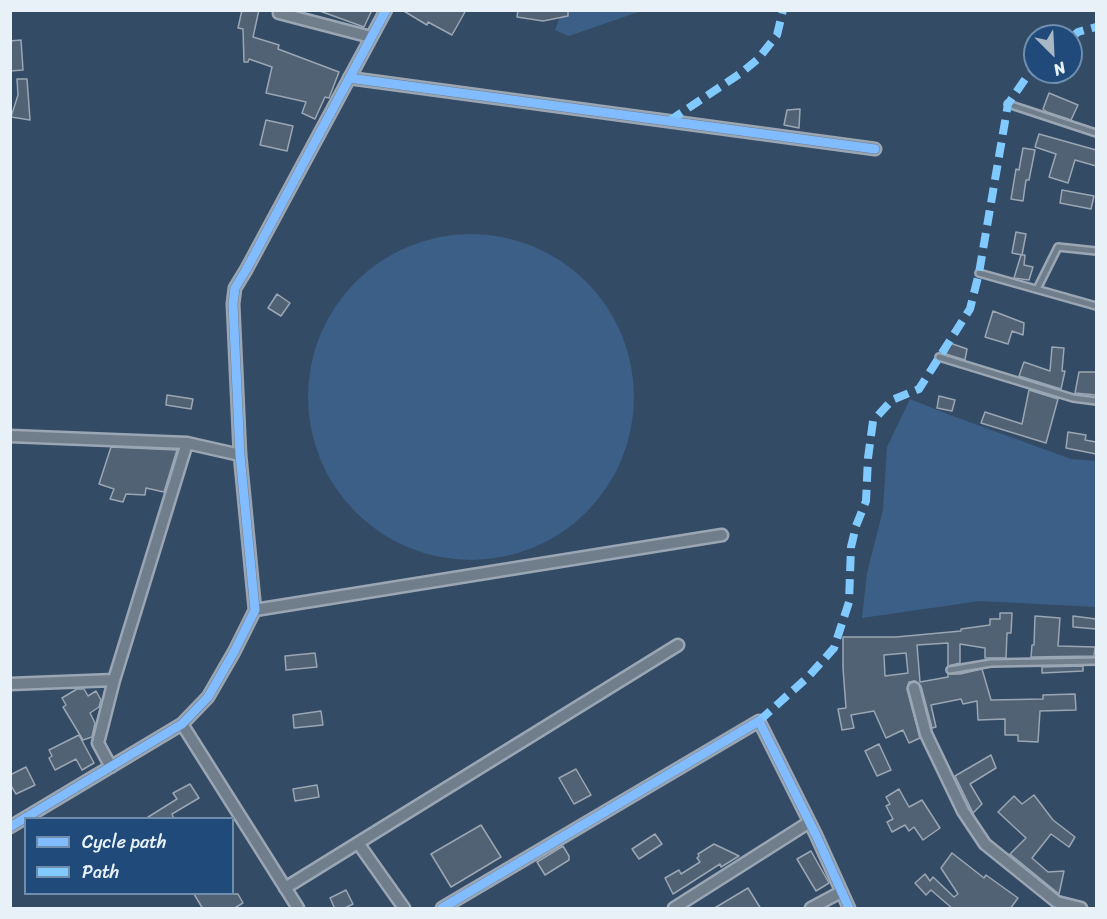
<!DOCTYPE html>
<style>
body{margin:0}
#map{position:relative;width:1107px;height:919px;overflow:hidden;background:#344b65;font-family:Sriracha,sans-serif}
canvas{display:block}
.frame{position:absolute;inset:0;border:12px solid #e8f1f8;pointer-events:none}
.legend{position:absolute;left:24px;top:817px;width:210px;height:78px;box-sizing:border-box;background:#1f4a7a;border:2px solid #6f8dac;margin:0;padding:8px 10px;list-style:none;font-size:18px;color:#e8f1f8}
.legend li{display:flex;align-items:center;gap:12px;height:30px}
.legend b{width:30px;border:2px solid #6f8dac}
.north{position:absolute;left:1023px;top:24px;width:60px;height:60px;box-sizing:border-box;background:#1f4a7a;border:2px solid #6f8dac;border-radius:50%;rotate:156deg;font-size:16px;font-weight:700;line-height:24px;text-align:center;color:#e8f1f8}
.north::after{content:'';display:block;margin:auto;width:21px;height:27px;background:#a9b7c5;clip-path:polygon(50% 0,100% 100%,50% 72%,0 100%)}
</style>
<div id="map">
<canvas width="1107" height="919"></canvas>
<div class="frame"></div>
<ul class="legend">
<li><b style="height:8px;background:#80bcff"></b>Cycle path</li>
<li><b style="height:8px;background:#80caff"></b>Path</li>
</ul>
<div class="north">N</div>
</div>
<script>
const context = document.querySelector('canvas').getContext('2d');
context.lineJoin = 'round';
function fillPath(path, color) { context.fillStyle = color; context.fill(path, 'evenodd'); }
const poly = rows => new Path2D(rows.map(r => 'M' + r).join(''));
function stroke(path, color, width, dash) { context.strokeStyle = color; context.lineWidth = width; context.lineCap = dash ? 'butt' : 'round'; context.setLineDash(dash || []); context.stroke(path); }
const green = poly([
 [562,11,641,11,569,36,555,30],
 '308 397a163 163 0 1 1 326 0a163 163 0 1 1-326 0Z',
 [910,399,950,415,1071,459,1096,461,1096,607,980,601,862,618,867,573,883,510,887,447]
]);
const building = poly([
 [242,10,259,10,253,37,279,45,278,49,339,72,329,98,325,97,315,119,302,113,306,102,266,93,272,67,249,59,248,62,244,62,243,29,238,28,242,10],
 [317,10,372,10,364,27,317,10],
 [402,10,466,10,452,35,428,22,427,25,402,10],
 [518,10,568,10,568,16,543,21,517,17,518,10],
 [21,40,23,70,10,71,10,41,21,40],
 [17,79,27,79,30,120,11,117,18,95,17,79],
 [1049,93,1078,105,1071,120,1047,112,1043,109,1049,93],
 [800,109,799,128,784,125,787,110,800,109],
 [266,120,293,126,287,151,260,145,266,120],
 [1039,134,1096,150,1096,166,1075,160,1068,183,1049,177,1056,154,1035,147,1039,134],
 [1023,148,1035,150,1029,180,1026,180,1023,201,1011,199,1016,169,1019,170,1023,148],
 [1062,190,1094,196,1091,209,1060,203,1062,190],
 [1016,232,1026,234,1022,255,1012,253,1016,232],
 [1021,255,1025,255,1024,265,1033,267,1029,280,1014,278,1021,255],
 [277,294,290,303,281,316,268,308,277,294],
 [993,311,1024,323,1023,335,1012,331,1008,344,985,337,993,311],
 [950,343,967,349,965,360,946,354,950,343],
 [1052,347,1064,348,1062,371,1065,371,1061,389,1019,376,1024,362,1050,371,1052,347],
 [1079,372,1096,372,1096,395,1075,393,1079,372],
 [1029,390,1058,399,1046,443,981,423,985,412,1022,424,1029,390],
 [167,395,193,399,191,409,166,405,167,395],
 [939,396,955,400,952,411,937,408,939,396],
 [1068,432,1086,435,1085,440,1096,442,1096,454,1066,448,1068,432],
 [111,447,177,450,164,492,146,488,145,495,126,494,123,502,110,499,114,489,99,484,111,447],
 [1000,613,1012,613,1011,633,1007,633,1006,658,985,658,985,648,960,644,960,663,948,666,948,643,917,645,920,682,948,677,948,674,960,674,982,669,991,700,1043,699,1043,695,1075,694,1076,710,1040,711,1038,742,1018,741,1018,735,1005,735,1005,719,978,720,977,701,963,704,961,699,931,705,936,727,932,728,921,686,915,681,909,682,907,689,920,738,909,743,903,730,886,738,874,711,851,715,854,728,842,730,838,709,846,708,843,668,843,637,896,637,961,631,961,629,990,625,990,619,1000,619,1000,613],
 [906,653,908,673,885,676,884,655,906,653],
 [1035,616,1060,618,1058,646,1095,647,1094,656,1031,657,1032,645,1034,645,1035,616],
 [1073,616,1096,619,1096,629,1073,627,1073,616],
 [315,653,317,667,286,670,285,656,315,653],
 [1083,666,1083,671,1042,673,1042,667,1083,666],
 [77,689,84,689,88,696,96,691,101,700,99,707,90,713,95,723,92,737,83,740,63,707,66,705,62,698,77,689],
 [321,711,323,725,294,728,293,715,321,711],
 [79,735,94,763,82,770,76,759,55,770,49,758,52,756,49,750,79,735],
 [879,744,891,770,877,776,865,751,879,744],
 [991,755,996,768,970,784,982,804,973,813,955,776,991,755],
 [26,767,35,785,16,794,10,784,10,775,26,767],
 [576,769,591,795,574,804,559,778,576,769],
 [190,784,199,798,172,814,174,819,145,819,177,799,173,793,190,784],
 [317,785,319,797,295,801,293,789,317,785],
 [899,789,909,807,922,800,940,828,923,840,914,827,909,831,905,825,892,832,887,822,893,819,886,806,890,804,886,797,899,789],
 [1034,795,1053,820,1075,837,1069,847,1051,834,1032,858,1048,872,1064,871,1059,894,1010,854,1026,838,998,812,1014,796,1022,804,1034,795],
 [481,825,501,857,451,887,431,854,481,825],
 [655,834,662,844,639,859,632,849,655,834],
 [714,844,739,856,721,867,720,864,673,894,665,878,679,870,681,874,700,862,697,858,699,856,698,854,714,844],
 [563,846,569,856,569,860,545,875,537,862,563,846],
 [811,851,829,883,816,891,797,859,811,851],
 [952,853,984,878,986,875,1018,898,1010,909,953,909,931,890,926,895,915,883,925,874,930,881,933,877,954,897,958,894,941,868,952,853],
 [748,888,761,909,713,909,748,888],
 [346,890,353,904,343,909,335,909,330,898,346,890],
 [194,894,238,894,243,903,233,909,203,909,194,894]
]);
const service = poly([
 [1008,104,1096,133],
 [979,273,1096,306],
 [1037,289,1058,247,1096,251],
 [939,357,1073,398,1096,401],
 [950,670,991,663,1096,661]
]);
const minor = poly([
 [279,10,279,13,371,37],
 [349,78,875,149],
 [10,436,187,443,240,455],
 [255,610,722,535],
 [10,684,114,680],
 [914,688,926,734,963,811,985,844,1057,902,1081,908],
 [182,724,298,908],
 [111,767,98,743,114,680,187,443],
 [10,827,182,724,208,697,234,652,255,610,240,455,233,304,235,288,246,270,386,10],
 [358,843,404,908],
 [285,888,678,645],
 [442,908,759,721,816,835,849,908],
 [674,908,808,823],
 [811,908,841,892]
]);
const quiet = poly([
 [1071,38,1078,32,1096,27],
 [669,121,741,73,758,59,777,35,783,10],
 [759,721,809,676,834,648,849,602,851,547,856,526,866,501,868,458,873,421,892,400,919,389,970,309,979,273,1008,104,1028,75,1035,69]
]);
const cycleway = poly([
 [349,78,875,149],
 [10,827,182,724,208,697,234,652,255,610,240,455,233,304,235,288,246,270,386,10],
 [442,908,759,721,816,835,849,908]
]);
fillPath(green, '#3b5f87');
fillPath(building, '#516275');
stroke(building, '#9aa6b3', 1.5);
stroke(service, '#9aa6b3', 10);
stroke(minor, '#9aa6b3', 15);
stroke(service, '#707e8c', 5);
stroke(minor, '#707e8c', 10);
stroke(quiet, '#80caff', 8, [15, 8]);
stroke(cycleway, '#80bcff', 9);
</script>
